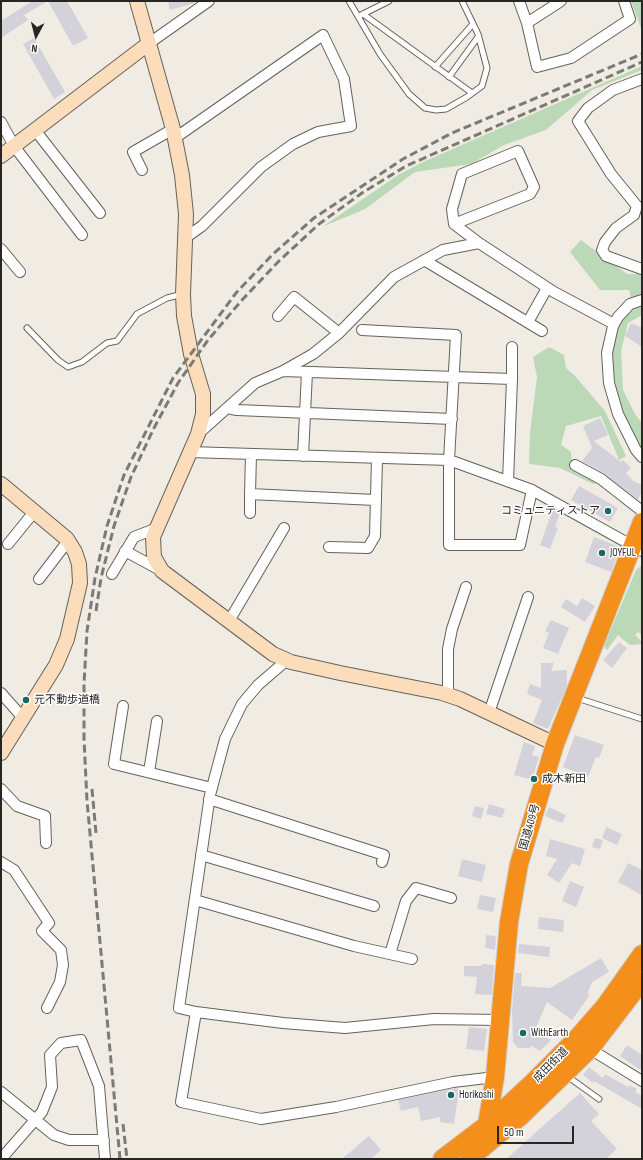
<!DOCTYPE html>
<meta charset="utf-8">
<style>
body{margin:0}
#map{position:relative;width:643px;height:1160px;overflow:hidden;background:#f0ece4;font-family:"Sofia Sans Condensed",sans-serif}
canvas{display:block}
.frame{position:absolute;inset:0;border:2px solid #272623;pointer-events:none}
.north{position:absolute;left:16px;top:16px;width:40px;height:40px;-webkit-text-stroke:3px #fff;paint-order:stroke;rotate:187deg;font-size:11px;font-weight:700;line-height:16px;text-align:center;color:#272623}
.north::after{content:'';display:block;margin:auto;width:14px;height:18px;background:#272623;clip-path:polygon(50% 0,100% 100%,50% 72%,0 100%)}
.scale{position:absolute;left:497px;top:1126px;width:77px;height:18px;box-sizing:border-box;border:2px solid #272623;border-top:0;padding-left:5px;font-size:12px;line-height:14px;white-space:nowrap;color:#272623;-webkit-text-stroke:3px #fff;paint-order:stroke}
</style>
<div id="map">
<canvas width="643" height="1160"></canvas>
<div class="frame"></div>
<div class="north">N</div>
<div class="scale">50 m</div>
</div>
<script>
const context = document.querySelector('canvas').getContext('2d');
context.lineJoin = 'round';
function fillPath(path, color) { context.fillStyle = color; context.fill(path, 'evenodd'); }
const poly = rows => new Path2D(rows.map(r => 'M' + r).join(''));
function stroke(path, color, width, dash) { context.strokeStyle = color; context.lineWidth = width; context.lineCap = dash ? 'butt' : 'round'; context.setLineDash(dash || []); context.stroke(path); }
function write(font, color, halo, rows, align = 'center') {
  context.font = font + ' "Sofia Sans Condensed","Noto Sans JP",sans-serif'; context.lineWidth = 3; context.setLineDash([]); context.textBaseline = 'middle'; context.strokeStyle = halo; context.fillStyle = color; for (const [text, x, y, turn = 0] of rows) {
    context.save(); context.translate(x, y); context.rotate((+turn || 0) * Math.PI / 180); context.textAlign = isNaN(turn) ? turn : align; if (halo) context.strokeText(text, 0, 0); context.fillText(text, 0, 0); context.restore();
  }
}
const green = poly([
 [631,1,642,1,642,31],
 [642,66,642,70,592,90,546,130,504,145,471,164,415,172,365,209,322,227,398,175,423,162],
 [581,240,627,274,642,274,642,315,628,323,621,351,623,390,635,414,642,423,642,449,624,413,614,383,612,349,619,319,633,308,629,290,600,290,570,252],
 [549,347,564,355,566,368,575,376,605,411,626,456,619,460,601,416,566,426,561,445,571,452,572,467,598,483,593,484,560,468,529,464,530,432,537,377,533,357],
 [642,565,642,635,638,632,635,635,642,642,642,644,630,645,618,635,607,650,604,646,636,570]
]);
const building = poly([
 [32,1,67,1,88,38,73,46,48,1,24,15,28,20,1,38,1,21],
 [168,1,195,1,195,3,170,10],
 [34,38,65,92,54,99,23,44],
 [631,323,640,327,642,324,642,347,625,336],
 [600,418,608,435,594,441,621,462,623,460,631,468,626,473,633,481,642,485,642,491,638,500,605,474,582,461,592,448,583,426],
 [579,486,618,508,610,522,571,500],
 [553,509,560,513,555,527,558,528,550,549,540,545],
 [594,537,620,547,611,572,585,562],
 [582,598,595,606,585,622,561,607,566,599,577,606],
 [551,620,569,628,558,654,543,648,549,633,545,631],
 [619,642,627,648,612,668,603,660],
 [541,663,554,663,551,671,567,670,567,686,548,729,533,723,542,700,527,694,530,684,541,688],
 [575,735,604,745,599,758,596,757,588,777,563,767],
 [524,742,535,746,532,755,539,757,532,780,514,775],
 [489,804,505,809,502,818,486,814],
 [475,806,484,808,481,819,472,816],
 [549,807,566,815,562,823,545,816],
 [606,827,622,834,617,845,602,838],
 [595,838,603,840,600,849,592,847],
 [550,839,585,849,580,866,572,863,559,883,547,875,557,859,546,856],
 [462,859,486,865,482,882,458,876],
 [628,863,642,870,642,895,618,882],
 [570,881,584,887,576,907,562,901],
 [480,895,496,898,493,912,477,909],
 [539,917,564,920,563,932,538,929],
 [486,935,496,936,495,950,485,948],
 [519,944,550,947,549,957,518,953],
 [601,958,609,972,592,982,588,992,589,996,572,1020,547,1002,535,1030,551,1040,540,1051,531,1046,529,1048,518,1048,513,1042,512,1011,515,973,522,973,521,986,550,988],
 [482,964,494,965,492,995,475,994,477,977,464,976,464,966,481,966],
 [469,1027,487,1029,484,1051,466,1049],
 [627,1045,642,1055,642,1071,620,1056],
 [589,1067,603,1078,605,1074,628,1087,630,1085,637,1089,635,1092,642,1096,642,1109,594,1081,593,1083,583,1075],
 [454,1088,459,1089,454,1124,440,1122,440,1117,421,1121,418,1107,401,1111,398,1100],
 [580,1093,599,1114,591,1121,617,1149,606,1159,506,1159],
 [369,1136,381,1150,371,1159,342,1159]
]);
const lane = poly([
 [349,1,380,54,409,94,425,108,436,110,446,109,467,97,482,86,487,68,478,34,462,1],
 [363,14,472,93],
 [361,15,389,1],
 [435,67,473,24],
 [449,77,478,37],
 [27,328,58,360,68,367,82,362,107,343,117,341,137,314,167,298,183,294],
 [577,698,642,719],
 [567,1076,599,1099]
]);
const street = poly([
 [519,1,527,23,537,67,571,58,630,19,624,1],
 [527,23,561,1],
 [148,44,209,1],
 [642,79,613,90,588,108,578,121,611,174,637,206,634,215,616,228,605,242,602,250,606,256,642,269],
 [1,122,14,146,82,235],
 [35,130,100,213],
 [175,138,323,35,344,79,351,126,318,132,293,144,261,167,202,226,185,238],
 [142,170,133,152,173,129],
 [454,224,530,194,534,187,518,151,462,174,452,209,454,224,479,243,554,292,614,324],
 [1,249,20,272],
 [424,260,542,331],
 [642,300,630,304,618,317,613,326,607,353,609,383,618,414,636,450,642,457],
 [278,316,294,297,339,333],
 [528,322,547,288],
 [362,330,456,335,449,460,449,545,520,545,532,490],
 [283,371,313,354,339,333,394,277,443,250,479,243],
 [227,408,237,410,452,419],
 [198,434,255,383,283,371,512,379,512,347],
 [189,452,449,460,532,490,642,551],
 [251,454,250,494,375,500],
 [303,456,307,372],
 [575,465,601,479,642,511],
 [508,481,512,379],
 [250,513,250,494],
 [8,544,34,512],
 [329,547,368,548,375,536,377,458],
 [125,551,162,571],
 [112,574,134,537,157,528],
 [39,579,68,541],
 [229,621,284,528],
 [287,660,258,685,242,704,225,739,210,795,179,1008,196,1012,283,1023,345,1028,434,1019,499,1020],
 [1,693,24,719],
 [448,695,448,649,452,629,466,587],
 [123,706,114,764,212,788],
 [489,713,528,597],
 [149,772,157,721],
 [1,789,17,806,45,816,46,843],
 [209,799,384,855,382,862],
 [201,855,374,906],
 [1,862,14,870,49,923,42,931,61,950,63,965,60,982,47,1008],
 [195,900,354,946,412,959],
 [390,954,406,901,416,888,451,898],
 [196,1012,181,1102,261,1119,336,1107,453,1082,495,1077],
 [590,1049,642,1081],
 [1,1092,54,1135,69,1140,104,1140],
 [1,1159,42,1112,52,1087,50,1055,61,1043,81,1040,99,1086,105,1159]
]);
const secondary = poly([
 [137,1,173,129,182,175,186,214,183,294,184,316,191,354,203,394,203,414,198,434,153,537,154,557,162,571,273,654,291,662,340,673,442,693,460,699,555,744],
 [1,156,148,44],
 [1,484,67,539,75,552,79,564,80,583,67,639,56,665,1,753]
]);
const highway = poly([
 [483,1148,495,1077,509,922,519,864,555,744,642,522],
 [442,1159,488,1124,532,1083,577,1038,605,1006,642,954],
 [469,1159,521,1116,590,1049,642,981]
]);
const rail = poly([
 [96,611,101,578,114,526,131,477,153,430,178,383,208,340,242,300,279,261,319,224,362,193,406,166,642,62],
 [92,789,96,833],
 [123,1124,127,1159],
 [120,1159,87,801,84,739,84,684,87,631,95,578,107,526,124,475,173,378,236,293,273,254,314,218,403,159,452,133,642,54]
]);
const markers = [
 [608,511,4,"#1d6760"],
 [602,553,4,"#1d6760"],
 [26,700,4,"#1d6760"],
 [534,779,4,"#1d6760"],
 [523,1033,4,"#1d6760"],
 [451,1095,4,"#1d6760"]
];
const poiNames = [
 ["コミュニティストア",600,511,"right"],
 ["JOYFUL",610,553],
 ["元不動歩道橋",34,700],
 ["成木新田",542,779],
 ["WithEarth",531,1033],
 ["Horikoshi",459,1095]
];
const streetNames = [
 ["国道409号",530,827,-74],
 ["成田街道",551,1065,-45]
];
fillPath(green, '#bbd9b6');
fillPath(building, '#d3d2da');
stroke(lane, '#65625b', 7);
stroke(street, '#65625b', 12);
stroke(secondary, '#65625b', 16);
stroke(highway, '#cbcbca', 20);
stroke(lane, '#fff', 5);
stroke(street, '#fff', 10);
stroke(secondary, '#fcddbb', 14);
stroke(highway, '#f48f1b', 18);
stroke(rail, '#7c7a75', 3, [8, 4]);
for (const [x, y, r, color] of markers) { const dot = new Path2D(); dot.arc(x, y, r, 0, 2 * Math.PI); context.fillStyle = color; context.fill(dot); stroke(dot, '#fff', 1.5); }
write('11px', '#272623', '#fff', poiNames, 'left');
write('11px', '#272623', '#fff', streetNames);
</script>
